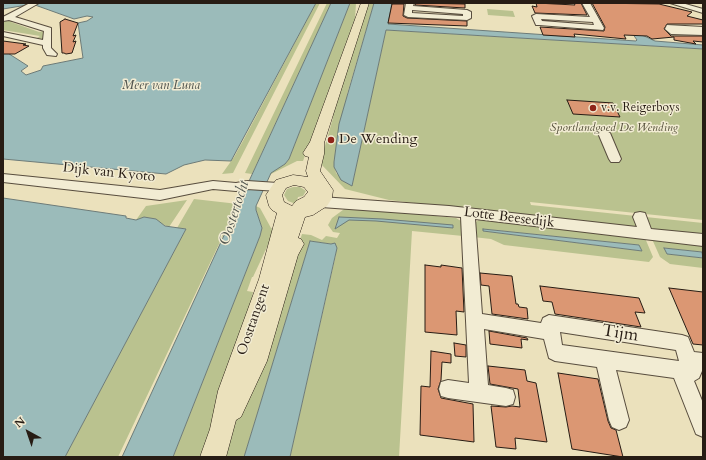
<!DOCTYPE html>
<style>
body{margin:0}
#map{position:relative;width:706px;height:460px;overflow:hidden;background:#ebe1bc;font-family:Cardo,serif}
canvas{display:block}
.frame{position:absolute;inset:0;border:4px solid #271c14;pointer-events:none}
.north{position:absolute;left:8px;top:412px;width:40px;height:40px;-webkit-text-stroke:3px #f2ecd3;paint-order:stroke;rotate:320deg;font-size:11px;font-weight:700;line-height:16px;text-align:center;color:#271c14}
.north::after{content:'';display:block;margin:auto;width:14px;height:18px;background:#271c14;clip-path:polygon(50% 0,100% 100%,50% 72%,0 100%)}
</style>
<div id="map">
<canvas width="706" height="460"></canvas>
<div class="frame"></div>
<div class="north">N</div>
</div>
<script>
const context = document.querySelector('canvas').getContext('2d');
context.lineJoin = 'round';
function fillPath(path, color) { context.fillStyle = color; context.fill(path, 'evenodd'); }
const poly = rows => new Path2D(rows.map(r => 'M' + r).join(''));
function stroke(path, color, width, dash) { context.strokeStyle = color; context.lineWidth = width; context.lineCap = dash ? 'butt' : 'round'; context.setLineDash(dash || []); context.stroke(path); }
function write(font, color, halo, rows, align = 'center') {
  context.font = font + ' Cardo,serif'; context.lineWidth = 3; context.setLineDash([]); context.textBaseline = 'middle'; context.strokeStyle = halo; context.fillStyle = color; for (const [text, x, y, turn = 0] of rows) {
    context.save(); context.translate(x, y); context.rotate((+turn || 0) * Math.PI / 180); context.textAlign = isNaN(turn) ? turn : align; if (halo) context.strokeText(text, 0, 0); context.fillText(text, 0, 0); context.restore();
  }
}
const green = poly([
 [316,3,320,3,233,173,222,174,234,157,244,139],
 [327,3,331,3,252,174,245,173],
 [350,3,356,3,355,19,303,161,297,161,269,175,273,171,285,164,289,159],
 [368,3,374,3,348,91,334,162,336,173,352,186,386,30,703,49,703,220,530,202,531,205,703,223,703,235,440,206,389,200,345,189,320,163,333,118,333,112],
 [487,9,513,11,515,17,488,15],
 [9,19,15,20,11,22,39,32,45,31,44,38,42,39,37,38,40,36,3,30,3,22],
 [293,187,300,187,306,191,303,196,298,197,296,204,288,201,284,195,287,189],
 [194,199,238,204,118,457,65,457,186,229,177,228],
 [187,200,169,227,162,224,156,219,144,217,136,220,146,206],
 [256,206,260,208,271,228,275,230,253,277,252,277,247,291,253,292,247,329,203,457,173,457,260,236,262,228,256,210],
 [347,207,456,218,461,221,463,236,412,231,399,457,290,457,336,254,331,244,310,241,244,457,222,457,237,409,261,358,302,234,311,235,322,240,326,236,337,238,340,233,333,232,328,225,332,218],
 [479,220,645,238,653,257,649,262,504,245,491,239,473,237,474,223],
 [483,229,639,245,642,251,483,231],
 [652,239,697,243,703,246,703,252,665,248,667,254,703,258,703,268,670,264,660,257]
]);
const water = poly([
 [3,3,316,3,231,161,205,160,184,165,166,174,3,159,3,50,28,66,21,71,26,75,41,70,43,66,83,58,78,23,87,21,93,17,87,16,74,19,35,5,27,5,3,9,3,3],
 [331,3,350,3,289,159,285,164,271,173,256,206,256,210,262,228,260,236,173,457,122,457,331,3],
 [374,3,392,3,388,24,636,41,637,40,611,3,618,3,642,35,655,41,703,45,703,49,386,30,352,186,341,180,334,167,334,162,339,124,374,3],
 [3,198,126,216,126,218,136,220,144,217,156,219,165,226,186,229,65,457,3,457,3,198],
 [339,217,383,219,453,225,453,228,376,221,349,220,335,229,339,217],
 [483,229,639,245,642,251,483,231,483,229],
 [310,241,331,244,335,243,337,248,290,457,244,457,310,241],
 [664,248,702,252,703,258,667,254,664,248]
]);
const building = poly([
 [416,3,465,4,465,8,415,5,416,3],
 [536,3,575,5,574,3,581,3,587,15,535,13,532,6,537,7,536,3],
 [592,3,659,4,692,12,687,16,703,20,703,24,667,24,664,29,671,36,703,36,703,42,693,41,696,44,674,40,674,37,652,39,647,36,624,35,626,39,574,34,575,37,543,35,540,27,604,31,605,27,592,3],
 [392,4,404,4,403,16,407,18,467,21,467,26,388,23,392,4],
 [65,19,78,23,73,36,76,35,73,42,76,41,72,53,66,54,64,53,62,53,60,22,65,19],
 [3,41,26,44,23,45,29,46,15,54,3,54,3,41],
 [567,100,613,103,620,117,573,114,567,100],
 [425,265,441,267,441,265,462,268,464,312,456,311,457,335,425,332,425,265],
 [480,273,512,276,516,304,518,304,519,307,527,308,528,319,492,314,489,286,481,285,480,273],
 [540,286,639,298,645,313,635,312,641,327,555,314,552,302,543,301,540,286],
 [669,288,703,292,703,345,693,344,669,288],
 [489,331,527,338,528,340,521,339,522,348,490,344,489,331],
 [454,343,466,345,466,357,455,356,454,343],
 [431,351,451,354,451,363,442,362,441,380,438,389,441,398,473,404,474,442,420,435,421,386,430,387,431,351],
 [488,366,525,370,527,381,536,383,547,442,515,438,516,449,496,447,491,406,506,407,512,406,520,407,518,389,490,384,488,366],
 [558,373,598,379,608,421,611,428,616,430,623,457,572,449,558,373]
]);
const minor = poly([
 [30,3,39,3,15,17,51,28,51,48,57,54,56,56,47,55,43,48,43,45,3,36,3,32,43,40,44,31,9,20,3,21,3,17,30,3],
 [406,3,414,3,413,6,467,10,471,12,471,18,467,20,408,17,404,15,406,3],
 [412,10,463,14,463,16,412,13,412,10],
 [582,3,590,3,604,28,603,30,539,25,536,25,532,16,536,14,590,17,582,3],
 [541,19,593,22,594,25,542,21,541,19],
 [670,3,682,3,703,9,703,13,670,3],
 [667,25,703,27,703,35,671,34,665,29,667,25],
 [604,130,610,133,621,159,619,162,611,162,609,159,598,133,604,130],
 [3,174,160,190,213,181,236,183,247,181,278,183,282,184,284,187,282,190,278,191,247,189,236,191,213,189,160,200,3,182,3,174],
 [321,197,449,206,637,227,633,217,635,213,640,212,645,213,651,229,703,234,703,246,475,219,482,314,541,323,543,318,549,315,682,335,688,337,694,352,703,353,703,371,702,371,699,378,694,381,703,403,703,437,696,434,674,378,616,370,629,420,626,427,619,430,612,427,609,420,597,367,555,361,549,358,544,339,484,329,488,385,506,388,513,390,515,397,513,404,506,406,448,398,441,396,439,389,441,382,448,380,469,383,461,217,321,207,316,205,314,202,316,199,321,197],
 [560,332,676,350,679,361,562,345,560,332]
]);
const major = poly([
 [361,3,369,3,324,143,324,154,320,171,333,190,332,198,327,206,313,215,305,217,298,238,301,239,304,244,298,255,267,361,241,417,236,420,226,457,200,457,210,429,218,391,259,279,277,213,272,210,269,206,266,195,276,180,293,175,308,177,306,171,309,157,305,156,303,153,310,142,361,3],
 [294,185,304,187,308,192,304,197,296,201,292,206,284,202,282,195,286,188,294,185]
]);
const markers = [
 [593,108,4,"#8f2418"],
 [331,140,4,"#8f2418"]
];
const farPoinames = [
 ["v.v. Reigerboys",601,108]
];
const farParknames = [
 ["Sportlandgoed De Wending",614,128]
];
const farWaternames = [
 ["Meer van Luna",161,86]
];
const poiNames = [
 ["De Wending",339,140]
];
const streetNames = [
 ["Dijk van Kyoto",109,173,6],
 ["Lotte Beesedijk",509,218,7],
 ["Oosttangent",254,320,-71]
];
const waterNames = [
 ["Oostertocht",235,213,-72]
];
const nearStreetnames = [
 ["Tijm",620,334,9]
];
fillPath(green, '#bac28f');
fillPath(water, '#9bbbba');
stroke(water, '#6d7b78', 1);
fillPath(building, '#db9773');
stroke(building, '#271c14', 1);
stroke(minor, '#584d3e', 2);
stroke(major, '#271c14', 1);
fillPath(minor, '#f2ecd3');
fillPath(major, '#ebe1bc');
for (const [x, y, r, color] of markers) { const dot = new Path2D(); dot.arc(x, y, r, 0, 2 * Math.PI); context.fillStyle = color; context.fill(dot); stroke(dot, '#f2ecd3', 1.5); }
write('12px', '#271c14', '#f2ecd3', farPoinames, 'left');
write('italic 12px', '#534e39', '#f2ecd3', farParknames);
write('italic 13px', '#50544e', '#f2ecd3', farWaternames);
write('14px', '#271c14', '#f2ecd3', poiNames, 'left');
write('14px', '#271c14', '#f2ecd3', streetNames);
write('italic 15px', '#50544e', '#f2ecd3', waterNames);
write('17px', '#271c14', '#f2ecd3', nearStreetnames);
</script>
